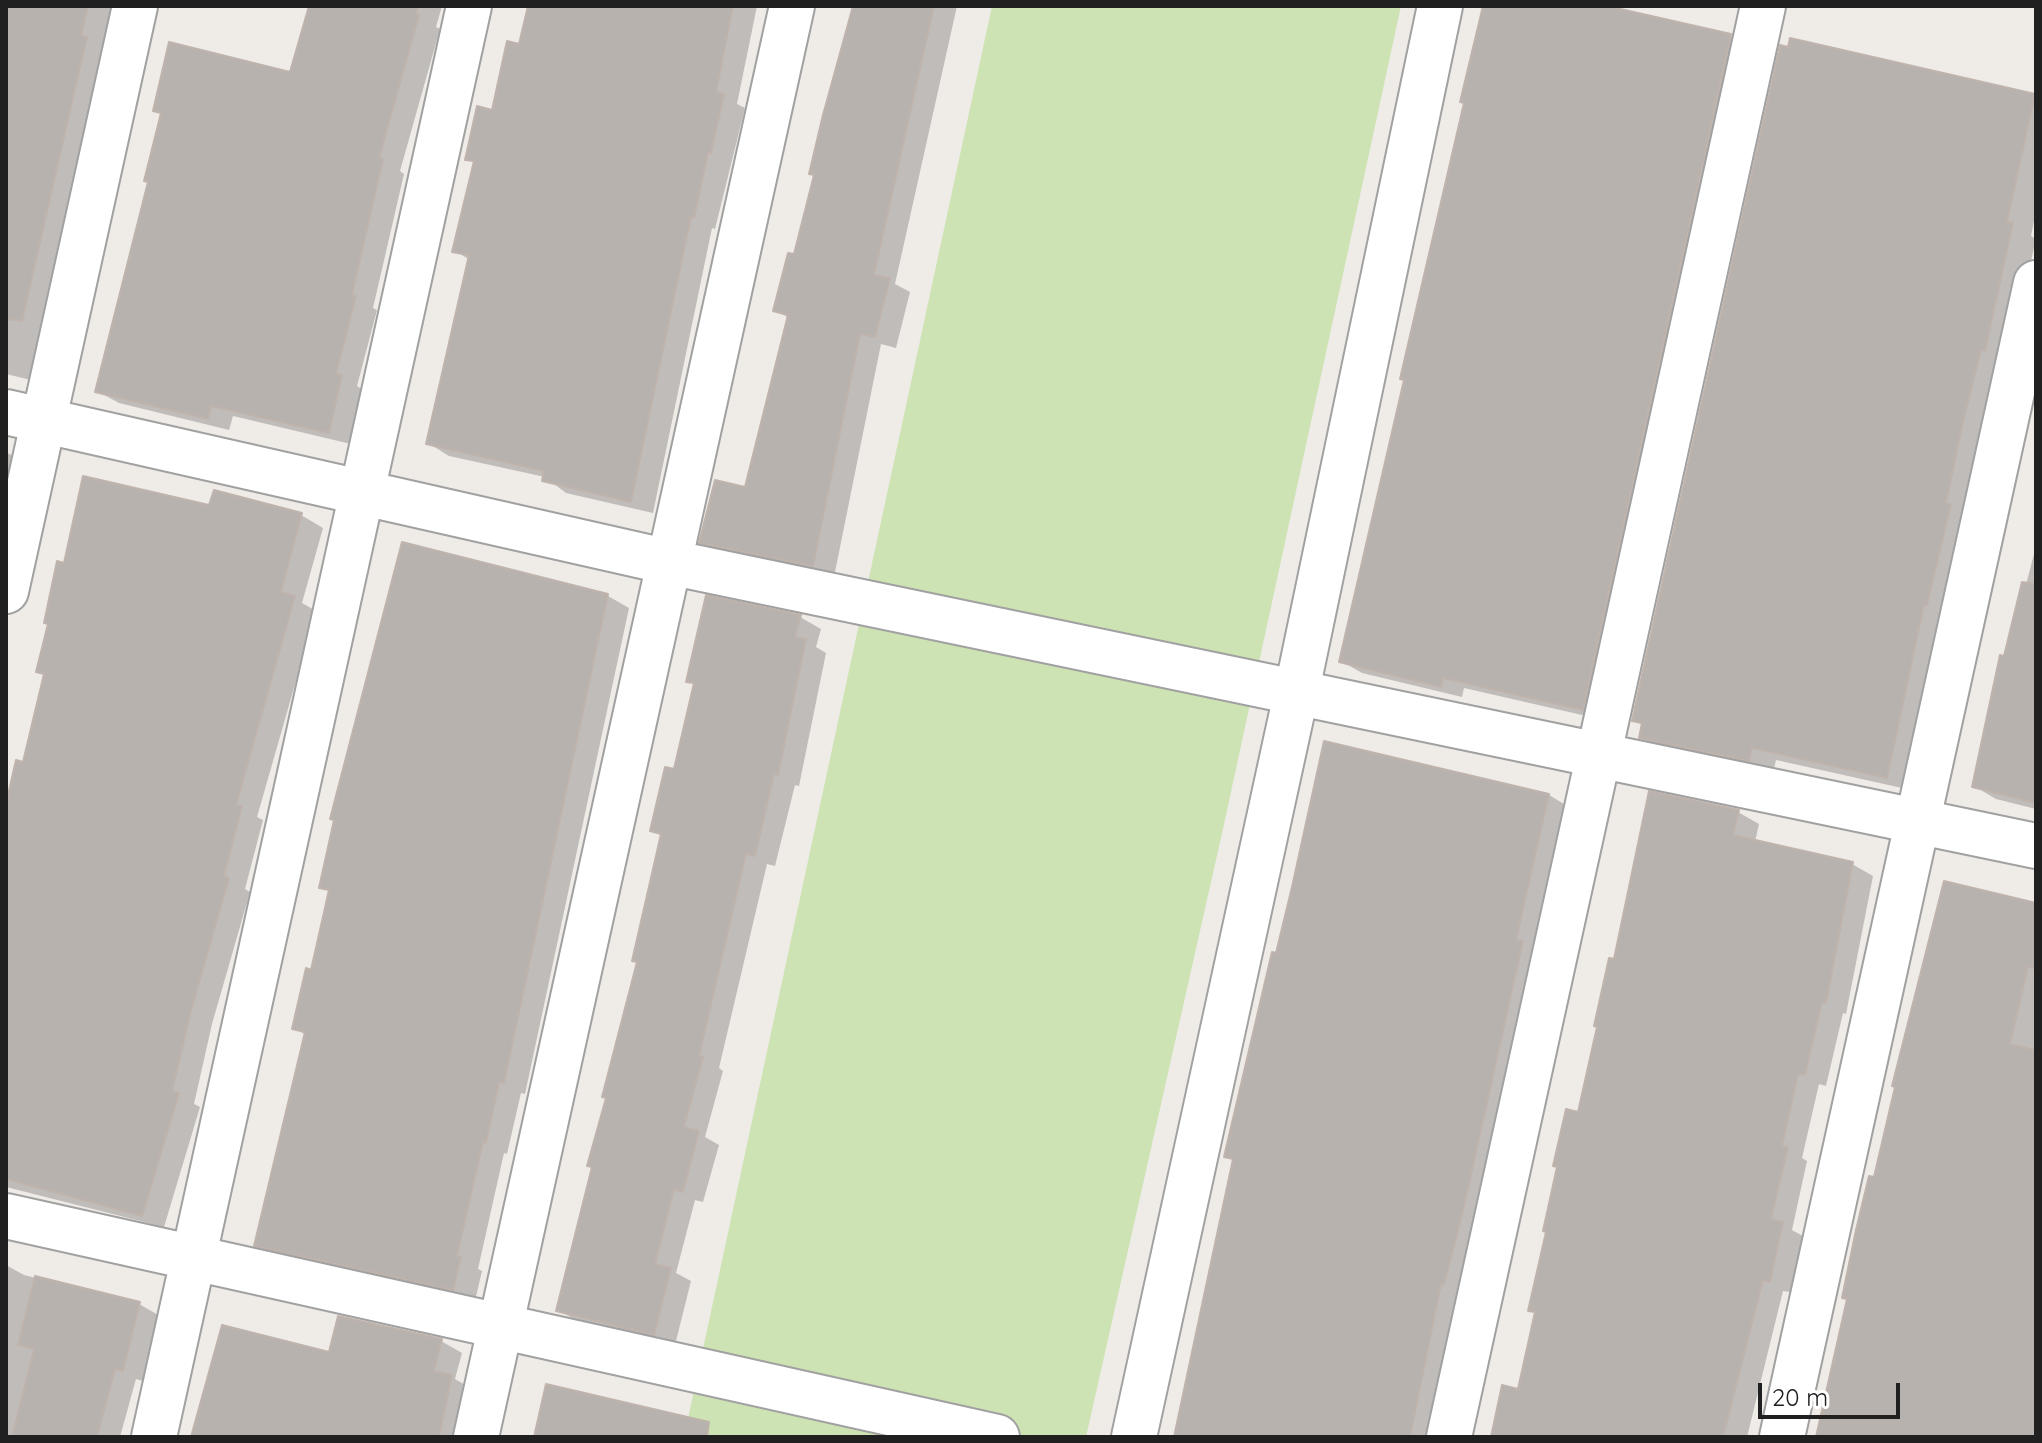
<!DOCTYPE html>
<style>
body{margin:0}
#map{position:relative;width:2042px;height:1443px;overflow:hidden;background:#efece8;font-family:Quicksand,sans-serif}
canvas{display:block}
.frame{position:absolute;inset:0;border:8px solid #202020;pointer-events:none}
.scale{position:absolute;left:1758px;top:1383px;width:142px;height:36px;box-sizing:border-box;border:4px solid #202020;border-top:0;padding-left:10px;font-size:24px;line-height:28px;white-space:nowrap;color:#202020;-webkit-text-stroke:6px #fff;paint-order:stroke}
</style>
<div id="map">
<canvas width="2042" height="1443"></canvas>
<div class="frame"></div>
<div class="scale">20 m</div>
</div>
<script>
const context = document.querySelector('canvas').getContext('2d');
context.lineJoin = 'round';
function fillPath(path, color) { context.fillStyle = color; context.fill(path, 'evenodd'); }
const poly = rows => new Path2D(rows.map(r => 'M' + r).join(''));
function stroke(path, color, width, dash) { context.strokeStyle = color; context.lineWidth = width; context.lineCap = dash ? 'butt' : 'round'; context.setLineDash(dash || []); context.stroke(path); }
const grass = poly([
 [992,6,1401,6,1223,829,1086,1437,684,1437]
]);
const shadow = poly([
 [6,6,111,6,102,48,107,51,35,381,6,374],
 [311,6,442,6,436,27,440,29,400,171,404,174,373,308,377,310,357,386,363,390,351,444,233,416,229,430,119,403,97,391,150,182,163,115,155,110,292,74],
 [530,6,757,6,737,104,745,108,715,229,712,228,653,513,566,493,545,477,449,456,428,443,470,260,455,251,475,163,468,159,493,112,521,47],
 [853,6,957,6,895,284,910,292,896,348,881,344,834,577,722,554,702,542,747,490,789,318,776,310,795,257],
 [1482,6,1609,6,1730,36,1751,48,1604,720,1464,688,1462,697,1362,673,1341,661,1466,103,1463,101],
 [1792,40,2036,96,2036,211,2031,236,2036,239,1911,790,1776,760,1773,773,1664,750,1641,737,1644,726,1634,720],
 [6,452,18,459,6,513],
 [211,507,301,515,323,528,302,603,316,611,257,817,263,820,245,889,250,892,212,1024,194,1104,200,1107,164,1227,6,1187,6,806,25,764,46,676,38,671,65,565],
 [403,545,608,596,629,608,525,1094,521,1093,507,1154,504,1153,478,1269,482,1271,475,1301,278,1257,256,1245,306,1035,294,1028,313,972,331,892,321,887],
 [2036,546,2036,809,1996,799,1974,786],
 [800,617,821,629,816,647,826,653,799,786,795,785,775,866,767,864,719,1068,723,1071,705,1137,719,1145,703,1202,695,1200,676,1273,691,1281,675,1345,579,1322,558,1310,639,962,662,836,652,830,676,771,696,685,689,681],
 [1549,795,1569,807,1435,1437,1184,1437,1235,1161,1227,1156],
 [1738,812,1759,824,1755,842,1852,864,1873,876,1846,1014,1843,1013,1826,1086,1819,1084,1802,1158,1807,1161,1792,1230,1803,1236,1790,1292,1783,1291,1747,1437,1493,1437,1519,1391,1536,1313,1530,1310,1616,962],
 [2036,905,2036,1437,1823,1437,1876,1179],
 [6,1265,24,1275,139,1304,160,1316,143,1381,136,1379,120,1437,6,1437],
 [441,1341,462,1353,455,1379,472,1389,460,1437,194,1437,331,1354]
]);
const building = poly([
 [6,6,88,6,81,36,87,37,22,321,6,319,6,6],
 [309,6,418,6,416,14,419,15,379,158,383,159,352,295,356,296,336,374,342,375,329,433,211,406,208,419,95,392,148,182,144,181,161,113,153,111,169,42,290,72,309,6],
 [528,6,733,6,716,92,724,94,711,153,708,153,694,218,691,217,631,502,542,481,544,471,426,444,469,255,452,252,474,161,465,160,477,106,492,110,507,41,519,44,528,6],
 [853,6,934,6,874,275,890,278,875,337,860,334,813,566,699,543,715,480,745,487,788,315,773,311,788,253,794,254,814,175,809,174,823,115,853,6],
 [1483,6,1607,6,1731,34,1583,710,1443,678,1441,687,1339,662,1404,380,1400,379,1464,103,1460,102,1483,6],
 [1790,38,2035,94,2007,222,2013,223,1985,351,1981,350,1963,422,1946,503,1951,504,1927,605,1924,605,1887,778,1752,748,1749,761,1639,738,1642,723,1632,721,1780,45,1788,47,1790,38],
 [83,476,209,505,214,490,302,513,281,592,295,596,236,805,242,806,224,876,229,878,191,1011,172,1091,179,1093,142,1216,6,1179,6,804,16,760,23,762,44,674,36,672,48,624,44,623,57,561,64,563,83,476],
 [402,542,608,594,504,1083,499,1082,486,1143,483,1142,457,1256,461,1257,453,1290,254,1246,305,1032,292,1029,306,968,311,970,329,890,319,888,334,820,330,819,402,542],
 [2022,582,2036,584,2036,803,1972,787,2000,655,2004,656,2022,582],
 [706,595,801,615,795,637,806,639,778,775,774,774,755,856,746,854,699,1056,703,1057,684,1127,699,1131,683,1192,674,1189,655,1264,671,1268,654,1335,556,1311,592,1167,587,1166,606,1098,602,1097,637,962,632,961,661,834,650,831,665,767,674,769,694,683,686,682,706,595],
 [1324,741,1549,794,1516,940,1523,941,1463,1211,1444,1285,1441,1284,1410,1437,1174,1437,1233,1159,1224,1157,1272,952,1276,953,1292,887,1324,741],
 [1649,791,1739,810,1733,835,1853,862,1826,1003,1822,1002,1805,1075,1798,1074,1782,1146,1788,1147,1771,1219,1783,1222,1770,1282,1763,1280,1723,1437,1491,1437,1502,1385,1518,1389,1535,1312,1528,1311,1546,1232,1543,1231,1557,1167,1553,1166,1566,1109,1578,1112,1597,1027,1594,1026,1609,958,1614,959,1649,791],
 [1944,881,2036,903,2036,969,2028,967,2010,1044,2036,1050,2036,1437,1816,1437,1847,1299,1842,1298,1856,1230,1869,1176,1874,1177,1895,1087,1892,1086,1944,881],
 [35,1276,140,1302,123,1371,115,1369,97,1437,12,1437,34,1349,18,1345,35,1276],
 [338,1316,442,1339,434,1371,452,1375,439,1437,191,1437,222,1325,329,1352,338,1316],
 [546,1384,709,1422,707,1437,534,1437,546,1384]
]);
const minor = poly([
 [6,412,669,562,2036,846],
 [6,591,135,6],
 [6,1216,997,1437],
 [154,1437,469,6],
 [476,1437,792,6],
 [1449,1437,1763,6],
 [1782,1437,2036,283]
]);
const tertiary = poly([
 [1134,1437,1297,690,1440,6]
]);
fillPath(grass, '#cee3b4');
fillPath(shadow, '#0003');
fillPath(building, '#b8b2ae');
stroke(building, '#bfb3ac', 2);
stroke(minor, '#a1a1a1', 48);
stroke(tertiary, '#a1a1a1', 48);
stroke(minor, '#fff', 44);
stroke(tertiary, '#fff', 44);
</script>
